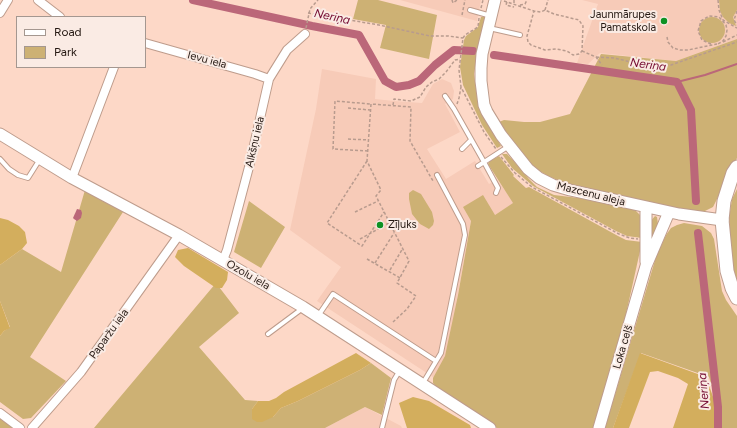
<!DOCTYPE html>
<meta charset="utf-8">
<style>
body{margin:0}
#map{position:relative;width:737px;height:428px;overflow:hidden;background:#fdd8c7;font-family:Figtree,sans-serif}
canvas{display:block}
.legend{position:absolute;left:16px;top:16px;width:130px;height:52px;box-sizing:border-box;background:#faebe4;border:1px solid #a49790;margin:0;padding:5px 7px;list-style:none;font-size:12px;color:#241812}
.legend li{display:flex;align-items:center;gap:8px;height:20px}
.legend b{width:20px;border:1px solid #a49790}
</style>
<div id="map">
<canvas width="737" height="428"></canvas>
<ul class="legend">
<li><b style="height:5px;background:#fff"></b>Road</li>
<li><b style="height:11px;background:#cdb174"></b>Park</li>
</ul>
</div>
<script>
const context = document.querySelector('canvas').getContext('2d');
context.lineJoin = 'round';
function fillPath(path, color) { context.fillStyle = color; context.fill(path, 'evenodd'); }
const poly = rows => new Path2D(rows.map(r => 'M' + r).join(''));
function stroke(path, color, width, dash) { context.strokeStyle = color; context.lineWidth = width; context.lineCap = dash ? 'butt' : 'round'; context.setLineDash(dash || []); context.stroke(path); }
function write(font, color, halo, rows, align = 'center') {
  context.font = font + ' Figtree,sans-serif'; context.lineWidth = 4; context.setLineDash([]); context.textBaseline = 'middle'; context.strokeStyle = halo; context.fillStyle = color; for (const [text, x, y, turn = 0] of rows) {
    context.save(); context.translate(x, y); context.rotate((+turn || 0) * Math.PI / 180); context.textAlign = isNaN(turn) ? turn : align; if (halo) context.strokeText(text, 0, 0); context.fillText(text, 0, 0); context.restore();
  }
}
const built = poly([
 [400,0,481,0,477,21],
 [582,0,737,0,737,39,676,61,600,53,588,64,577,63,598,4],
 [322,69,376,79,375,99,394,101,422,103,433,84,442,79,451,83,454,91,453,99,445,104,460,132,427,149,446,179,475,161,489,184,497,179,514,203,495,215,471,221,442,383,317,301,341,267,290,230,316,109],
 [365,407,401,426,402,428,325,428]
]);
const green = poly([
 [358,0,378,0,437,15,429,59,380,48,386,25,353,19],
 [719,0,737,0,737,10,733,17,736,26,729,23,723,17,720,11],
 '699 30a13 13 0 1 1 26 0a13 13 0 1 1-26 0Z',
 [481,17,485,17,486,19,479,47,474,74,477,95,482,111,501,146,497,148,482,125,463,85,460,67,464,40,466,36,478,27],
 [737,39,737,158,716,201,713,207,703,212,694,212,574,187,548,176,533,167,519,151,499,122,504,120,524,122,540,122,570,114,601,54,676,61],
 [502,154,507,154,513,160,529,179,537,187,554,195,595,200,630,207,636,211,640,215,642,221,642,238,627,236,616,231,533,186,512,168],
 [499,156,514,175,513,176,526,188,529,187,618,236,626,240,642,242,624,323,594,428,497,428,437,388,433,383,433,378,445,356,458,295,471,221,463,207,483,195,495,215,513,203,488,164,490,161],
 [737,189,737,282,733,269,731,247,729,218,732,199],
 [85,190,123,212,30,357,66,381,31,418,23,419,0,402,0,336,4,331,10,327,0,301,0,265,22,249,61,272],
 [413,190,421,194,432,212,434,221,433,225,429,229,420,224,412,214,409,199,409,193],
 [249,201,285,227,261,268,234,252],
 [655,216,657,217,658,224,653,239,649,238,650,222],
 [684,223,702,226,711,233,714,239,722,291,726,300,737,316,737,428,719,428,719,409,709,377,641,353,613,428,605,428,656,257,666,235,671,228,677,225],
 [216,283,239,313,199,347,245,400,258,401,252,409,273,417,281,408,298,401,360,370,371,363,391,378,382,415,365,407,325,428,94,428],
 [0,418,13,428,0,428]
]);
const forest = poly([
 [0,218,8,220,19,226,25,232,27,243,22,249,0,265],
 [188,248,228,272,227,280,222,288,216,288,184,266,175,257,178,250],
 [0,301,10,328,4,331,0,336],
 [356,353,371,363,360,370,298,401,281,408,273,417,262,422,257,422,252,419,252,409,258,401,269,401,276,398,284,392],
 [640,353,706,377,717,408,717,428,673,428,688,384,678,378,658,371,650,372,629,428,613,428],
 [413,397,429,401,470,425,471,428,407,428,399,403]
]);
const water = poly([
 [77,209,81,210,82,213,81,218,77,221,74,219,73,218]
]);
const stream = poly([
 [677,82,705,75,737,64]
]);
const canal = poly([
 [193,0,312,26,359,35,385,81,396,87,409,85,419,81,435,65,454,50,473,51],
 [494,55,677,82,691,110,696,201],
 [698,233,718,407,718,428]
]);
const path = poly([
 [452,0,453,3,457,0],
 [514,0,514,4],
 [718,0,719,10,723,20,737,28],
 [504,1,534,11,541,12,545,10,554,14,579,20,583,26,582,51,579,54,573,55,567,51,556,49,545,50,531,45,528,42,527,36,534,11],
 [507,2,506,5,514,7],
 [520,5,525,4,527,0],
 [481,8,483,0],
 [545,10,548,0],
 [737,11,734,20,737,25],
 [308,13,379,25,430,36,448,36,463,38],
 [462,15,465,0],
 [479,18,478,27,465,35,463,38,459,70,461,87,484,132,496,149],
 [306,28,310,9,318,0],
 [667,37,668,42,673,48,680,50,688,50,717,44],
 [723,42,737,35],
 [711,44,702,40,698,31,701,21,709,16,719,17,726,25,727,30,726,36,723,41,718,44],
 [582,51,596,57,602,65],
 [596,57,614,58,631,62,671,65,737,42],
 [457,104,459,98,461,87],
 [393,105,394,99,411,101,420,97,426,87,432,82,439,79,446,72,455,60,460,59],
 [348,108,370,110],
 [348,139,369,140],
 [368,151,333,149,335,101,371,104],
 [501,157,515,173,532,187,619,234,630,238,638,239],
 [367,161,327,223,362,246,384,212],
 [355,212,378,201],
 [360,239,389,223],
 [367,259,400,278],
 [375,263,394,233],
 [390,270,403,248],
 [393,322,407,309,416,296,397,283,409,261,376,196,381,190,367,161,371,104,411,107,410,141,433,181]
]);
const service = poly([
 [470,10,491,16],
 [489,28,520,35],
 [445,96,454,109,484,162,498,188,496,193],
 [462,149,471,140],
 [0,159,9,169,18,175,28,178,40,159],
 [478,166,509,146],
 [318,316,333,294,436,361],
 [268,334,303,308],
 [423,383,441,353,465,235,463,224,437,175],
 [382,428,394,380,400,370]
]);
const minor = poly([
 [38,0,60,17],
 [0,13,8,0],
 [145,43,255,74,269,79],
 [72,178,114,67],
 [223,260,227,250,249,167,269,79,287,50,305,34],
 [0,413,20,428],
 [32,428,81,372,179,235]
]);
const secondary = poly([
 [495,0,482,54,481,68,481,81,484,105,487,112,501,135,528,169,539,178,553,185,570,190,679,214,722,220],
 [0,134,72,178,179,235,303,307,490,428],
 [646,262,646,207],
 [599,428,646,266,669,212]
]);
const primary = poly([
 [722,220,727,271,732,288,737,298]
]);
const trunk = poly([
 [722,220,724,201,733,173,737,167]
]);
const markers = [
 [664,21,4,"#0d9224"],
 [380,225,4,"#0d9224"]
];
const poiNames = [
 ["Jaunmārupes",656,15],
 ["Pamatskola",656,28],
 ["Zīļuks",388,225,"left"]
];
const streetNames = [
 ["Ievu iela",207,60,15],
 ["Alkšņu iela",255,142,-77],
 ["Mazcenu aleja",591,194,14],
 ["Ozolu iela",248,275,30],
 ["Paparžu iela",109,334,-54],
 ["Loka ceļš",623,347,-74]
];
const waterNames = [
 ["Neriņa",332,17,12],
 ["Neriņa",648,65,8],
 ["Neriņa",704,391,-95]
];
fillPath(built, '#f7cbb8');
fillPath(green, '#cdb174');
fillPath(forest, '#d3ae5d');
fillPath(water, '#bb6779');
stroke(stream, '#bb6779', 2);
stroke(canal, '#bb6779', 8);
stroke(service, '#be9c8c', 6);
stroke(minor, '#be9c8c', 10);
stroke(secondary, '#be9c8c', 13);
stroke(primary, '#be9c8c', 15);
stroke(trunk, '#be9c8c', 15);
stroke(path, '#b89b8e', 1.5, [3, 2]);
stroke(service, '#fff', 4);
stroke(minor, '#fff', 8);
stroke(secondary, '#fff', 11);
stroke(primary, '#fff', 13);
stroke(trunk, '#fff', 13);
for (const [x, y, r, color] of markers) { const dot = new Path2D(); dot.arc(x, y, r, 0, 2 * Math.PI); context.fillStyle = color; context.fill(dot); stroke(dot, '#faebe4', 1.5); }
write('11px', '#241812', '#faebe4', poiNames, 'right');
write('11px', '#241812', '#faebe4', streetNames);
write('italic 12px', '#750b32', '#faebe4', waterNames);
</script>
